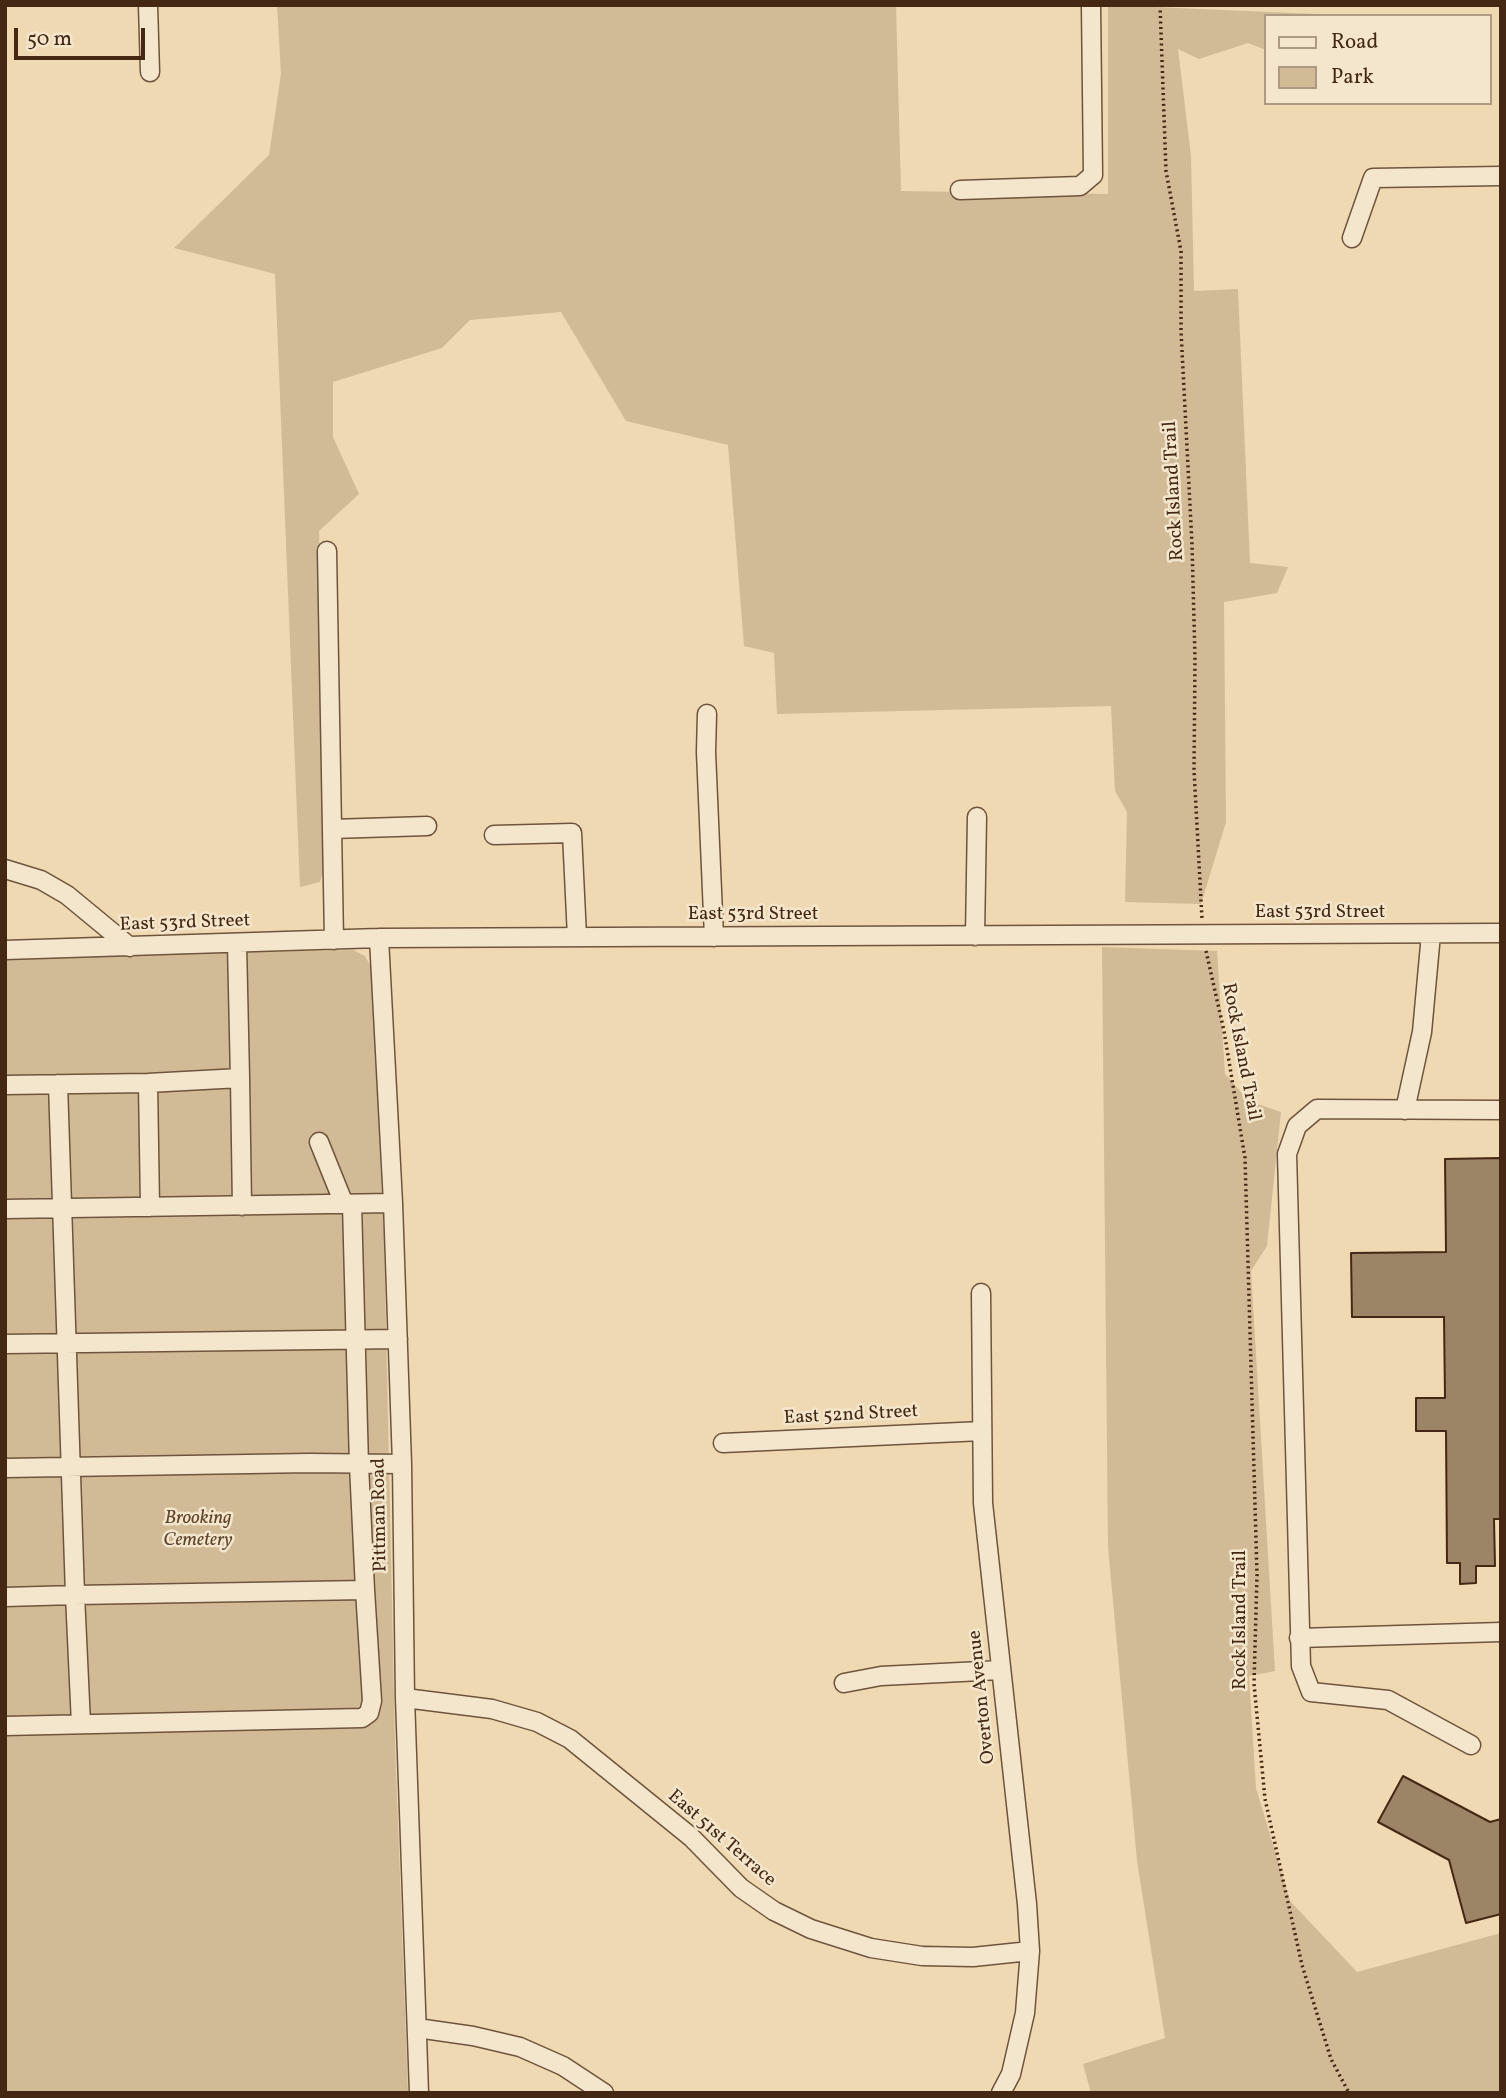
<!DOCTYPE html>
<style>
body{margin:0}
#map{position:relative;width:1506px;height:2098px;overflow:hidden;background:#eed9b2;font-family:Vollkorn,serif}
canvas{display:block}
.frame{position:absolute;inset:0;border:7px solid #442814;pointer-events:none}
.legend{position:absolute;left:1264px;top:14px;width:228px;height:91px;box-sizing:border-box;background:#f4e6cd;border:2px solid #ae9a83;margin:0;padding:9px 12px;list-style:none;font-size:21px;color:#442814}
.legend li{display:flex;align-items:center;gap:14px;height:35px}
.legend b{width:35px;border:2px solid #ae9a83}
.scale{position:absolute;left:14px;top:28px;width:131px;height:32px;box-sizing:border-box;border:4px solid #442814;border-top:0;padding-left:9px;font-size:21px;line-height:24px;white-space:nowrap;color:#442814;-webkit-text-stroke:5px #f4e6cd;paint-order:stroke}
</style>
<div id="map">
<canvas width="1506" height="2098"></canvas>
<div class="frame"></div>
<ul class="legend">
<li><b style="height:9px;background:#f4e6cd"></b>Road</li>
<li><b style="height:19px;background:#d1bb97"></b>Park</li>
</ul>
<div class="scale">50 m</div>
</div>
<script>
const context = document.querySelector('canvas').getContext('2d');
context.lineJoin = 'round';
function fillPath(path, color) { context.fillStyle = color; context.fill(path, 'evenodd'); }
const poly = rows => new Path2D(rows.map(r => 'M' + r).join(''));
function stroke(path, color, width, dash) { context.strokeStyle = color; context.lineWidth = width; context.lineCap = dash ? 'butt' : 'round'; context.setLineDash(dash || []); context.stroke(path); }
function write(font, color, halo, rows, align = 'center') {
  context.font = font + ' Vollkorn,serif'; context.lineWidth = 5; context.setLineDash([]); context.textBaseline = 'middle'; context.strokeStyle = halo; context.fillStyle = color; for (const [text, x, y, turn = 0] of rows) {
    context.save(); context.translate(x, y); context.rotate((+turn || 0) * Math.PI / 180); context.textAlign = isNaN(turn) ? turn : align; if (halo) context.strokeText(text, 0, 0); context.fillText(text, 0, 0); context.restore();
  }
}
const green = poly([
 [277,5,896,5,901,191,1108,194,1108,5,1316,14,1316,16,1266,16,1266,50,1248,43,1199,59,1178,49,1191,156,1194,291,1238,289,1250,563,1288,567,1277,593,1224,602,1226,822,1201,904,1125,902,1127,812,1115,791,1111,706,777,714,774,653,744,646,728,445,626,421,561,312,470,320,442,348,333,382,333,437,359,494,319,531,328,853,320,882,300,887,275,274,174,248,269,155,281,74],
 [1102,947,1217,951,1225,1074,1249,1101,1281,1112,1267,1246,1251,1271,1275,1671,1249,1676,1256,1788,1290,1901,1357,1972,1501,1933,1501,2093,1091,2093,1083,2064,1165,2038,1137,1861,1108,1547],
 [353,950,365,956,371,967,384,1232,395,1742,408,2093,5,2093,5,957]
]);
const building = poly([
 [1501,1158,1501,1519,1494,1519,1495,1566,1476,1566,1476,1583,1460,1584,1460,1563,1447,1563,1446,1431,1416,1431,1416,1398,1445,1398,1444,1317,1352,1317,1351,1253,1446,1252,1445,1159,1501,1158],
 [1403,1776,1490,1822,1501,1819,1501,1914,1466,1923,1449,1860,1378,1822,1403,1776]
]);
const path = poly([
 [1160,5,1166,171,1181,251,1181,331,1192,544,1195,659,1194,770,1202,919],
 [1206,951,1224,1031,1245,1158,1257,1575,1254,1684,1265,1799,1302,1965,1331,2059,1349,2093]
]);
const minor = poly([
 [148,5,150,72],
 [960,190,1080,186,1093,175,1091,5],
 [1352,238,1373,178,1501,176],
 [327,551,334,940],
 [707,714,706,752,714,937],
 [332,829,427,826],
 [494,835,572,833,577,937],
 [5,869,41,880,67,895,130,947],
 [975,936,977,817],
 [379,938,393,1203,402,1464,405,1698,419,2093],
 [5,950,379,938,1501,933],
 [240,1078,242,1206],
 [148,1083,150,1207],
 [58,1084,75,1595,365,1590,359,1465,352,1204],
 [5,1085,148,1083,240,1078,237,944],
 [1405,1110,1422,1032,1431,934],
 [319,1142,344,1204],
 [5,1209,393,1203],
 [981,1293,983,1503,1027,1904,1030,1951,1025,2013,1011,2074,1001,2093],
 [5,1344,398,1339],
 [723,1443,982,1431],
 [5,1468,309,1463,402,1464],
 [5,1597,75,1595,81,1724],
 [1299,1638,1501,1632],
 [844,1683,881,1676,1001,1670],
 [405,1698,492,1709,537,1722,570,1739,691,1837,741,1888,774,1911,811,1929,871,1948,922,1956,973,1957,1030,1951],
 [5,1726,362,1718,369,1713,372,1701,365,1590],
 [1471,1745,1388,1700,1311,1692,1301,1666,1287,1154,1297,1126,1317,1109,1501,1110],
 [417,2028,473,2036,520,2047,563,2066,604,2093]
]);
const streetNames = [
 ["Rock Island Trail",1175,491,-93],
 ["East 53rd Street",1320,914],
 ["East 53rd Street",753,916],
 ["East 53rd Street",185,924,-2],
 ["Rock Island Trail",1240,1052,79],
 ["East 52nd Street",851,1416,-3],
 ["Pittman Road",381,1515,-91],
 ["Rock Island Trail",1242,1620,-90],
 ["Overton Avenue",983,1697,-96],
 ["East 51st Terrace",721,1839,41]
];
const parkNames = [
 ["Brooking",198,1520],
 ["Cemetery",198,1542]
];
fillPath(green, '#d1bb97');
fillPath(building, '#9c8466');
stroke(building, '#442814', 2);
stroke(minor, '#6e543c', 21);
stroke(path, '#442814', 3.5, [2, 3.5]);
stroke(minor, '#f4e6cd', 18);
write('19px', '#442814', '#f4e6cd', streetNames);
write('italic 19px', '#60452e', '#f4e6cd', parkNames);
</script>
